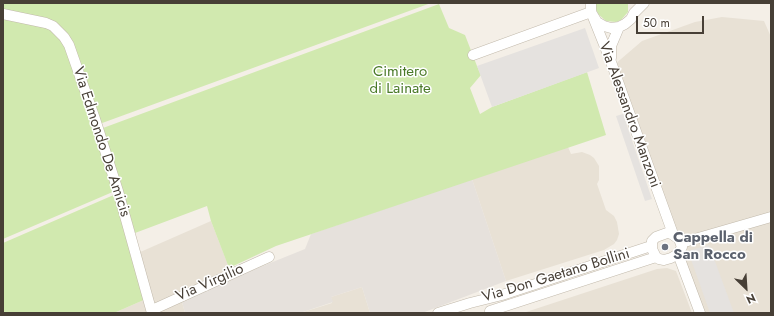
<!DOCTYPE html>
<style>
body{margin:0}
#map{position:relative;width:774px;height:316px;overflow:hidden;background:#f4efe7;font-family:Jost,sans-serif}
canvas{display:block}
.frame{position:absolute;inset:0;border:4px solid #473f36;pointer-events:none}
.north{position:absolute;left:726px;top:268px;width:40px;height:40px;-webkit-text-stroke:3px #fff;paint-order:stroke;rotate:155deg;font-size:11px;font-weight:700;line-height:16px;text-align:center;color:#473f36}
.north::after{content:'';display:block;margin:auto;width:14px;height:18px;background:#473f36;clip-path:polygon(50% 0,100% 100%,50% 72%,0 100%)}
.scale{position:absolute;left:636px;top:16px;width:68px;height:18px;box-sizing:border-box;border:2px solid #473f36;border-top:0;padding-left:5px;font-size:12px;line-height:14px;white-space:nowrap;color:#473f36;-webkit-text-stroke:3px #fff;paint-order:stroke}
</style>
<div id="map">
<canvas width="774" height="316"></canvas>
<div class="frame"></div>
<div class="north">N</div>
<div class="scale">50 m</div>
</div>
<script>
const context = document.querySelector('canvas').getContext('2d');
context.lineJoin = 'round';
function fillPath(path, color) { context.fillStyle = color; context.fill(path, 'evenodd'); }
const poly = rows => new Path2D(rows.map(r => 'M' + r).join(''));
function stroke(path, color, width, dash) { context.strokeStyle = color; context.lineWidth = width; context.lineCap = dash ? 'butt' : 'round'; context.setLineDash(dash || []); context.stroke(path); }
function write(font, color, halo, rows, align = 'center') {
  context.font = font + ' Jost,sans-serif'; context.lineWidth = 3; context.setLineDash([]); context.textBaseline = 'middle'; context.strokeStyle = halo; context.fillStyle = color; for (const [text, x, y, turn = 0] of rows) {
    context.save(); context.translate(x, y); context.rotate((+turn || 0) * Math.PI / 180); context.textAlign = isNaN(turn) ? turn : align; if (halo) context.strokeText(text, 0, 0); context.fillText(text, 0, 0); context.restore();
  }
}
const residential = poly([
 [722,17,764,21,771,37,771,313,702,313,614,65,642,41,695,22],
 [568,147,571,154,582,152,590,155,594,158,599,166,599,180,597,184,606,210,614,216,617,222,619,234,617,240,614,244,604,250,506,281,472,179],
 [211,221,233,278,182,302,185,313,155,313,138,253],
 [667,268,676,271,692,313,523,313,657,269],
 [362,287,370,313,300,313,332,303,331,297],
 [146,299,150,313,114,313]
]);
const industrial = poly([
 [472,179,506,281,422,313,370,313,362,287,331,297,333,302,300,313,185,313,182,302,233,278,305,249,311,234]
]);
const green = poly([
 [3,3,431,3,94,126,115,191,3,239],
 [596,3,628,3,628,12,621,20,616,22,606,21,598,14,596,9],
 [439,4,449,28,465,35,477,66,481,75,470,88,480,114,492,107,587,72,606,135,276,246,229,268,211,221,207,206,135,233,103,128],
 [116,194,146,299,114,313,3,313,3,243]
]);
const parking = poly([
 [585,28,599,68,492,107,477,66],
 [623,114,652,199,645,201,616,116],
 [709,245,734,313,710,313,688,251]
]);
const minor = poly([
 [591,3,591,12,597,22,604,26,611,28,619,27,625,24,631,19,634,13,644,3],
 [3,14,46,23,53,26,64,37,69,45,95,119,118,191,152,313],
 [593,17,611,62,673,234],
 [473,55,591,12],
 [611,58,611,46,619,27],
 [667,233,670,233,679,239,682,247,678,254,671,258,664,260,659,259,656,257,652,249,652,241,656,237,667,233],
 [681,243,771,217],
 [678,254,700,313],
 [152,310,269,257],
 [490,311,656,257],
 [438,313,470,303,502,295,651,246]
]);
const markers = [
 [665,247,4,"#6b7280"]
];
const parkNames = [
 ["Cimitero",400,72],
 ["di Lainate",400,89]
];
const streetNames = [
 ["Via Alessandro Manzoni",629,115,70],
 ["Via Edmondo De Amicis",101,142,72],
 ["Via Don Gaetano Bollini",556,276,-17],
 ["Via Virgilio",210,283,-24]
];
const worshipNames = [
 ["Cappella di",673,238],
 ["San Rocco",673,255]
];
fillPath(residential, '#e8e1d5');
fillPath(industrial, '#e6e1dc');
fillPath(green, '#d1e9af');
fillPath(parking, '#e5e2df');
stroke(minor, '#c2baac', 11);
stroke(minor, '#fff', 10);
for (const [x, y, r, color] of markers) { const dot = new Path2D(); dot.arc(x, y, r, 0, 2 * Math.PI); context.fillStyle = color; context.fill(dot); stroke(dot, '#fff', 1.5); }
write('15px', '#4a7a28', '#fff', parkNames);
write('15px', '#473f36', '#fff', streetNames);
write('bold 15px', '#5b616d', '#fff', worshipNames, 'left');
</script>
